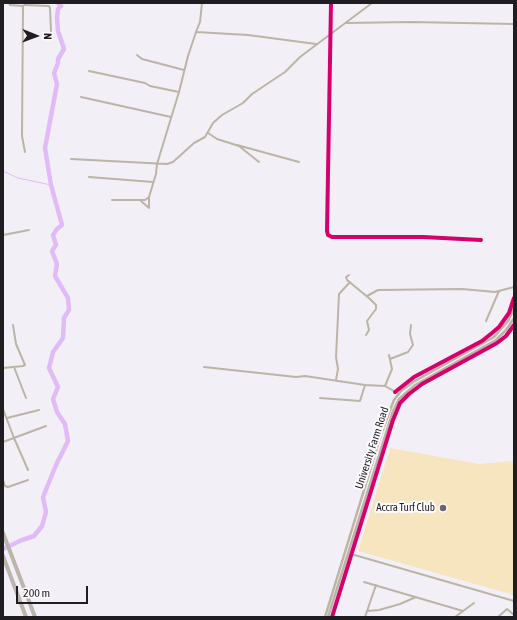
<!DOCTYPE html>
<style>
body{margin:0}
#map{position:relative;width:517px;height:620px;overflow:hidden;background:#f3eff6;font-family:"Asap Condensed",sans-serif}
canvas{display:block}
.frame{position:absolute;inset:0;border:4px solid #201d22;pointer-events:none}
.north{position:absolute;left:16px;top:16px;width:40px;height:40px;-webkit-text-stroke:3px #fefcff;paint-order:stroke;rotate:91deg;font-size:11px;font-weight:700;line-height:16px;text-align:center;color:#201d22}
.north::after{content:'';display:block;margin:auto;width:14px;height:18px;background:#201d22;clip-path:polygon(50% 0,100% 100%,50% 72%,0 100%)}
.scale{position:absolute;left:16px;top:586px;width:72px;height:18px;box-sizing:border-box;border:2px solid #201d22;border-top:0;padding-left:5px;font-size:12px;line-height:14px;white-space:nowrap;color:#201d22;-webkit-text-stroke:3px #fefcff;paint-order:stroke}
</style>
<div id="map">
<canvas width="517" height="620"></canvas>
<div class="frame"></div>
<div class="north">N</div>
<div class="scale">200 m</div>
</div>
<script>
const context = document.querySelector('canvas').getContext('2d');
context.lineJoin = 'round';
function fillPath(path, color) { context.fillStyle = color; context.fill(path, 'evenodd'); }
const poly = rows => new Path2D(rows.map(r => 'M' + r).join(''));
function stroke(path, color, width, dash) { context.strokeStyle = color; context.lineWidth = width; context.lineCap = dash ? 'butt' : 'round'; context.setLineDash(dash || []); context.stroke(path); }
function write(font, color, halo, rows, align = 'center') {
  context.font = font + ' "Asap Condensed",sans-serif'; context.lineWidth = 4; context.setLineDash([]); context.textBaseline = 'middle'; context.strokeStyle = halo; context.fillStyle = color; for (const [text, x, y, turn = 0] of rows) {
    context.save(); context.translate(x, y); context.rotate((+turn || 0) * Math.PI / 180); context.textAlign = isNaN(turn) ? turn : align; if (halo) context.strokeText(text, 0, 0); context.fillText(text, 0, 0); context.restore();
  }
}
const green = poly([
 [390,448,479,464,514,461,514,595,358,551]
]);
const stream = poly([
 [3,171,18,178,51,185]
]);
const river = poly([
 [3,549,22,540,34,536,42,526,46,512,43,497,56,465,68,441,65,424,57,412,53,399,58,387,49,368,53,352,63,338,64,318,69,310,68,298,55,276,57,264,52,251,56,245,53,235,57,229,62,225,51,185,45,148,57,84,54,73,58,63,58,59,64,49,58,31,57,17,58,9,61,6,58,3]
]);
const minor = poly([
 [9,3,10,5,23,6,27,3],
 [331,3,327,231,328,235,332,237,423,237,481,240],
 [25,5,49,6,50,8,51,31],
 [23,6,22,136,25,152],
 [346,23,411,22,514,24],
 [196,32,200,22,202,3],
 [137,55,142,59,184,70],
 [89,71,145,83,150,86,179,92],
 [81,97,171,117],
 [208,133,217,139,239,146,259,162],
 [237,145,299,162],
 [71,159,167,164,173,162,194,143,205,137,213,123,222,115,243,103,252,94,285,72,300,57,372,3],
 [89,177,153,182],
 [112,200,145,200,149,197,156,174,157,164,179,92,188,56,196,32,248,35,316,44],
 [141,201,149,208],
 [149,208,149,197],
 [3,235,29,230],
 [349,275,346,277,347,280,370,299,376,305,376,309,367,321,369,330,366,335],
 [367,296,378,290,462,289,495,292,514,287],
 [486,321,499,291],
 [390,359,408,352,413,345,410,334,411,325],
 [14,367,26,398],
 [204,367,296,377,305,376,365,385,385,386,399,394],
 [3,368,23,366,25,365,16,344,13,325],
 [336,380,338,369,336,357,339,294,350,282],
 [385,386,392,369,389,355],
 [395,392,414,377,482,341,492,333,499,327,509,313,514,298],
 [320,398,360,401,365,385],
 [3,409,14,438,28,470],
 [7,418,39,410],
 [3,442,46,426],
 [3,480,5,486,8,487,28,480],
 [351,554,514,601],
 [364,582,463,611],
 [367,611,379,610,400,604,416,597],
 [332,617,393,420,400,403,409,394,422,384,497,343,506,336,514,325],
 [365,617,376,585],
 [455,617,474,603],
 [498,617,507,609,514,615]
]);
const tertiary = poly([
 [325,617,380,438,390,410,394,400,401,391,413,382,494,337,508,321,514,309],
 [328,617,393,411,399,399,415,385,496,340,506,330,514,318]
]);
const motorway = poly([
 [3,533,35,617],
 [3,556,26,617]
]);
const cycleway = poly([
 [331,3,327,231,328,235,332,237,423,237,481,240],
 [395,392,414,377,482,341,492,333,499,327,509,313,514,298],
 [332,617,393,420,400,403,409,394,422,384,497,343,506,336,514,325]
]);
const markers = [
 [443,508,4,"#6a666c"]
];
const streetNames = [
 ["University Farm Road",372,448,-72]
];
const poiNames = [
 ["Accra Turf Club",435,508]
];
fillPath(green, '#f7e5bf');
stroke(stream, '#e0bbf8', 1);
stroke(river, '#e0bbf8', 4.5);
stroke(minor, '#bcb4a6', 2);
stroke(tertiary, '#bcb4a6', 2.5);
stroke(motorway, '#bcb5ae', 4);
stroke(cycleway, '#d6006c', 4);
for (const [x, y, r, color] of markers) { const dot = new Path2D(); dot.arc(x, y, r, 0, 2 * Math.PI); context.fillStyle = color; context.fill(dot); stroke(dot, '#fefcff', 1.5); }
write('11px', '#201d22', '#fefcff', streetNames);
write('11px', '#201d22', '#fefcff', poiNames, 'right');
</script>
